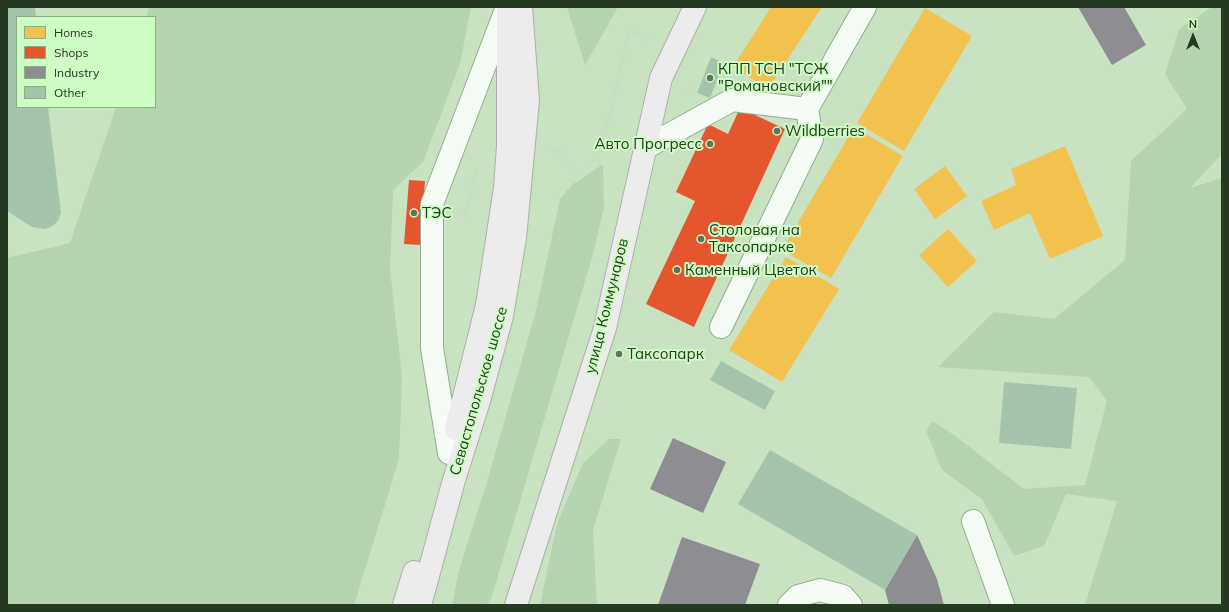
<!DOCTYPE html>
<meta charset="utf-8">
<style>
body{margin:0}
#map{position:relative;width:1229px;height:612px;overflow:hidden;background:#c8e2c2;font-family:Mulish,sans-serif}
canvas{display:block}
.frame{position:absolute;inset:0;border:8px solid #263922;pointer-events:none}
.legend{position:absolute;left:16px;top:16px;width:140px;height:92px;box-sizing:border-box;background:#cdfdc2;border:1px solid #8aaf82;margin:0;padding:5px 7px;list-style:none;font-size:12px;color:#263922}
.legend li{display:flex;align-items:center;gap:8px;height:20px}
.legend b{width:20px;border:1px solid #8aaf82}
.north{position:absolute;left:1173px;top:16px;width:40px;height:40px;-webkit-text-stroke:3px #cdfdc2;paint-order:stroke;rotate:0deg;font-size:11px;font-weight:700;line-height:16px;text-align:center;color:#263922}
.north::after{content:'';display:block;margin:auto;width:14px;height:18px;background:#263922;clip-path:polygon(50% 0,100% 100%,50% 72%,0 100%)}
</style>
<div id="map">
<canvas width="1229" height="612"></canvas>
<div class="frame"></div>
<ul class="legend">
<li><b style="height:11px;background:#f2c14e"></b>Homes</li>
<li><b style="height:11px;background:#e4572e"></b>Shops</li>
<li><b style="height:11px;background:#8d8d92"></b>Industry</li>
<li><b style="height:11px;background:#a6c4ad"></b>Other</li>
</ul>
<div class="north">N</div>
</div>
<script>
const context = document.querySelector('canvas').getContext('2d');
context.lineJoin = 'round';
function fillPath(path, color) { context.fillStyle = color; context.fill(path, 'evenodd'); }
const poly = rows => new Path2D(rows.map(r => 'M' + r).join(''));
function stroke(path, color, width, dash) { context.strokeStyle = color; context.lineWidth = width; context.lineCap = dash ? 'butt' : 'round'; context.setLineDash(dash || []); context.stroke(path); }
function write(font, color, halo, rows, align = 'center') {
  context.font = font + ' Mulish,sans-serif'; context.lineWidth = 4; context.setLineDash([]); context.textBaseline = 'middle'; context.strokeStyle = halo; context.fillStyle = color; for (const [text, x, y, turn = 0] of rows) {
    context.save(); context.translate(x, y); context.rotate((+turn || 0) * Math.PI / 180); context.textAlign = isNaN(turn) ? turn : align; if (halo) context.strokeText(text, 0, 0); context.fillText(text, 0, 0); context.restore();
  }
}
const green = poly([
 [149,7,471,7,460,64,423,162,393,190,390,270,402,376,399,459,354,605,7,605,7,258,70,243,116,107,155,107,155,17,146,17],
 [567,7,618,7,585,65],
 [1212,7,1222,7,1222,154,1190,188,1222,178,1222,605,1085,605,1117,501,1066,494,1044,546,1014,556,982,499,942,470,926,431,932,421,954,435,1024,489,1085,485,1107,401,1089,377,938,367,994,312,1054,319,1125,260,1131,161,1187,109,1165,74,1179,29],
 [603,164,604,208,593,254,492,596,487,605,452,605,459,570,487,482,536,311,560,199,572,185],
 [609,439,621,439,593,530,597,605,540,605,557,524,583,463]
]);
const homes = poly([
 [771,7,822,7,768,89,733,67],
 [925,8,972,36,904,151,857,123],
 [854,127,903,156,831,278,782,250],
 [1065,146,1103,236,1050,259,1030,213,994,230,981,201,1016,185,1011,169],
 [945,166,967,196,935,219,914,189],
 [948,229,977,261,948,287,919,255],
 [786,257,839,289,782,382,729,350]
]);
const shops = poly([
 [740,108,785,129,694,327,646,304,695,201,676,192,708,124,728,134],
 [409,180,425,181,420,245,404,244]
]);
const industry = poly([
 [1078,7,1124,7,1146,45,1112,65],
 [673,438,726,462,703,513,650,489],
 [917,535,937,579,944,605,889,605,885,590],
 [682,537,760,564,745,605,658,605]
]);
const building = poly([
 [7,7,35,7,36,17,17,17,17,107,48,107,61,213,58,221,51,227,45,229,32,227,7,211],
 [711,57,724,63,710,98,697,93],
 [721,361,775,391,765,410,710,380],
 [1004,382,1077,388,1071,449,999,443],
 [770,450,917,535,885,590,738,504]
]);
const path = poly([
 [689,91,692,80],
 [550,150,563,152,572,171,584,171,601,152,629,31,650,40],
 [465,216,477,168]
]);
const minor = poly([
 [645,148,732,100,807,109,865,7],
 [721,327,812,139,807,109],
 [449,453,432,348,432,204,507,7],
 [973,521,1003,605],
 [789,605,798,596,820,590,843,596,851,605]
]);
const major = poly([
 [456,429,487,305,505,188,508,146,508,11],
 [404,605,414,572],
 [420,605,454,480,479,401,502,316,515,238,528,100,521,7],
 [516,605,605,328,661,78,695,7]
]);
const markers = [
 [710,78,4,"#5f745a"],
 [777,131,4,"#5f745a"],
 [710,144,4,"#5f745a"],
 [414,213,4,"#5f745a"],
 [701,239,4,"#5f745a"],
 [677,270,4,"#5f745a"],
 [619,354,4,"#5f745a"]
];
const poiNames = [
 ["КПП ТСН \"ТСЖ",718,69],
 ["\"Романовский\"\"",718,86],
 ["Wildberries",785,131],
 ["Авто Прогресс",702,144,"right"],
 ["ТЭС",422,213],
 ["Столовая на",709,230],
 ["Таксопарке",709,247],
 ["Каменный Цветок",685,270],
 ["Таксопарк",627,354]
];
const streetNames = [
 ["улица Коммунаров",607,306,-76],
 ["Севастопольское шоссе",479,391,-74]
];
fillPath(green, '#b5d3ae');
fillPath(homes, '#f2c14e');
fillPath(shops, '#e4572e');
fillPath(industry, '#8d8d92');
fillPath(building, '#a6c4ad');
stroke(minor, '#96ab92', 24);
stroke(major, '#abb0a9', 24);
stroke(path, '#c9d1c7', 2.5, [1, 3]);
stroke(minor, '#f7fbf6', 22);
stroke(major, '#ececec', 22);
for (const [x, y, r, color] of markers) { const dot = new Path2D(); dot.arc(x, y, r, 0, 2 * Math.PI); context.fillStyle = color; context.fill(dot); stroke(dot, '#cdfdc2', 1.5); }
write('15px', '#263922', '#cdfdc2', poiNames, 'left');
write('15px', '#263922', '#cdfdc2', streetNames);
</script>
